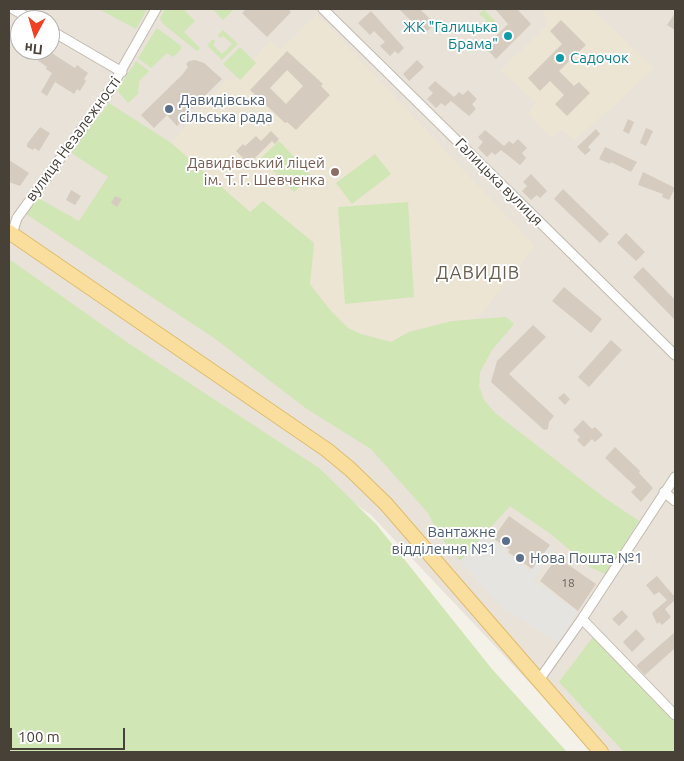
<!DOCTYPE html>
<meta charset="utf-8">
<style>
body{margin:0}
#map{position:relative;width:684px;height:761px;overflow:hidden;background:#f4f1e9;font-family:Ubuntu,sans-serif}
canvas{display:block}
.frame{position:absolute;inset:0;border:10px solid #474138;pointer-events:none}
.north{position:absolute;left:10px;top:10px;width:50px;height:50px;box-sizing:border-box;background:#fff;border:1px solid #b5b3af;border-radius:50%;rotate:186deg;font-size:14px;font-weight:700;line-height:20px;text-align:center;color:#474138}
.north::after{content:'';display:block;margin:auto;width:18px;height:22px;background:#f04124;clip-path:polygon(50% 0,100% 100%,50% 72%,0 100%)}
.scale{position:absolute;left:10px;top:728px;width:115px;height:22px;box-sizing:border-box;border:2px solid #474138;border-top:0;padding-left:6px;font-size:15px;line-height:18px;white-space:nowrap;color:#474138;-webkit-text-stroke:4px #fff;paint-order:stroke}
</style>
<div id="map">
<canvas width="684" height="761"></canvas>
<div class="frame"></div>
<div class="north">Пн</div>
<div class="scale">100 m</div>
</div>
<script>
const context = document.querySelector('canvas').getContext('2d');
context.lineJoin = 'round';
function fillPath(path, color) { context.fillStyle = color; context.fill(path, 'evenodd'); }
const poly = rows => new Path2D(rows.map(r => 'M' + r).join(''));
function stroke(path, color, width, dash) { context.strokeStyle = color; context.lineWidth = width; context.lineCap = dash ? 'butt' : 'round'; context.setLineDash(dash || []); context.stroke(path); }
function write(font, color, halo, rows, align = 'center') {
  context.font = font + ' Ubuntu,sans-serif'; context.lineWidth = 4; context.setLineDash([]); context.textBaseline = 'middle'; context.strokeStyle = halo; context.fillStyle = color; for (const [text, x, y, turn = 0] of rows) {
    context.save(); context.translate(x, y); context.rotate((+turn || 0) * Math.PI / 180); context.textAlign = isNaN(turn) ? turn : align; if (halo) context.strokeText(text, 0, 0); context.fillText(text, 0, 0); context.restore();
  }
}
const residential = poly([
 [9,9,675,9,675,752,595,752,371,515,9,262],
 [20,20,50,20,50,50,20,50]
]);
const education = poly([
 [547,9,592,9,654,68,614,106,573,140,563,130,551,137,528,114,536,103,500,70,546,26,543,13],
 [317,14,535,246,478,318,452,321,409,332,391,342,361,334,348,328,330,310,250,212,171,143,226,80,234,80,270,41,281,49]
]);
const green = poly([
 [99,9,147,9,136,29],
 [165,9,183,9,195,21,184,32,200,48,197,51,162,23,160,18],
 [213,9,234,9,223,20],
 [484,10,495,21,489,28,486,27,486,20,479,14],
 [157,28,181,46,181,49,173,57,167,53,151,68,138,58],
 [223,30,238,44,222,60,207,45,213,39,215,41,213,45,222,54,232,44,223,36,220,38,218,35],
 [240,47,256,63,240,80,223,64],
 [136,61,149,71,139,81,138,94,128,103,117,90],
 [109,103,171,143,250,212,263,201,314,243,310,284,330,310,348,328,361,334,391,342,409,332,452,321,506,317,514,324,492,350,480,372,479,386,484,400,495,413,606,499,639,521,605,574,590,567,552,535,510,506,460,561,439,535,428,513,371,449,307,409,214,338,26,214,38,198,79,221,108,177,70,152],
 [279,141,312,176,294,192,261,158],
 [375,154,391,174,352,204,336,183],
 [408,202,414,297,345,304,338,207],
 [9,259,128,343,319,468,376,524,492,669,567,752,9,752],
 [593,637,675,723,675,752,624,752,559,682]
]);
const parking = poly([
 [485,535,507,550,505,553,530,571,550,545,554,548,533,580,577,612,559,643,504,609,460,561]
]);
const building = poly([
 [246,9,288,9,291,12,267,37,242,13],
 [399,9,420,9,435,24,424,34],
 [495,9,517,9,531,24,496,59,485,47,508,24],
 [371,11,404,48,398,54,395,51,390,56,380,46,385,42,374,31,370,35,358,23],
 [675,13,675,30,667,25],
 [561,20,586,45,559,71,574,86,579,82,590,93,567,116,555,104,564,95,550,81,540,91,528,78,562,44,550,31],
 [23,50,47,50,75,68,77,65,88,73,84,79,86,81,80,91,77,89,74,94,55,82,47,96,41,92,52,73,46,69,47,67,33,57,31,59,24,54,26,52],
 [287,51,323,84,321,86,330,95,296,130,287,122,285,123,250,90],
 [287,70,303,86,286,104,270,88],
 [195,60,204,63,222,79,187,113,188,115,177,126,167,115,154,128,141,115,182,75,188,67,186,64,189,61],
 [417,60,424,67,409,81,403,74],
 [435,81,454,97,459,92,463,95,468,90,477,99,472,104,476,109,469,116,451,101,445,106,441,103,436,108,427,99,433,93,428,88],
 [628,119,634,122,629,134,623,131],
 [40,127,50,133,39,151,34,148,33,150,27,147,27,144],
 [646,128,653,131,646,146,640,143],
 [596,129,600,134,588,147,591,150,585,155,577,147],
 [485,130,504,146,509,141,513,144,518,139,527,148,522,153,526,158,520,165,501,150,495,155,492,152,487,157,478,148,483,142,478,137],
 [271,131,279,139,275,144,272,141,249,164,236,151,243,144,245,146,256,136,261,141],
 [605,147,637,162,631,172,611,162,610,164,599,159],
 [9,160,29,173,20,186,9,182],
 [643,172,675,188,669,200,662,197,663,194,638,185],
 [531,174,547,191,540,198,537,195,531,200,522,191,527,186,523,182],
 [563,189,609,234,600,243,554,199],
 [71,190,81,196,75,205,66,200],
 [115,196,122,199,117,207,111,203],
 [626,233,645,252,636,261,617,243],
 [643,267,675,300,675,320,633,277],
 [564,287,602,319,591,333,552,301],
 [533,325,546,337,509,374,554,416,549,422,548,429,544,430,491,382,497,361],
 [611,340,622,350,589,387,578,377],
 [564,393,570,399,565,405,558,398],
 [583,420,592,429,595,427,603,435,595,442,592,439,584,447,577,440,580,437,573,430],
 [615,447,640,471,639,473,653,488,641,502,631,492,636,487,605,458],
 [509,516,550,545,532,569,508,552,510,550,493,538],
 [557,557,596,584,578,611,540,581],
 [657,576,673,595,675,595,675,600,665,609,671,617,662,625,659,622,657,624,652,613,667,600,659,592,654,595,646,585],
 [622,610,628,617,619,626,612,619],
 [636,629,645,639,632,652,623,642],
 [675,632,675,648,645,675,636,666]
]);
const minor = poly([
 [13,9,32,20],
 [323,9,675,355],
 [50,30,122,72],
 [12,234,17,218,110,90,156,9],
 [664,492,675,501],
 [582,619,675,715],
 [539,680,582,619,675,477]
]);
const primary = poly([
 [9,232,327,450,350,469,386,504,601,752]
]);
const markers = [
 [508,36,5,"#0f9aa8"],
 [560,58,5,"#0f9aa8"],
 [169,109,5,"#5c6f8a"],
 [335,172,5,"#8d6e63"],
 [506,541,5,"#5c6f8a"],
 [520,558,5,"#5c6f8a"]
];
const numberNames = [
 ["18",568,583]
];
const cultureNames = [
 ["ЖК \"Галицька",498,27],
 ["Брама\"",498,44],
 ["Садочок",570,58,"left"]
];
const serviceNames = [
 ["Давидівська",179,100],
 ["сільська рада",179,117],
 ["Вантажне",496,532,"right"],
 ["відділення №1",496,549,"right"],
 ["Нова Пошта №1",530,558]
];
const streetNames = [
 ["вулиця Незалежності",73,139,-54],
 ["Галицька вулиця",499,182,45]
];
const educationNames = [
 ["Давидівський ліцей",325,163],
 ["ім. Т. Г. Шевченка",325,180]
];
const quarterNames = [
 ["ДАВИДІВ",478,273]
];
fillPath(residential, '#e8e2d8');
fillPath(education, '#ece5d4');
fillPath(green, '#d0e6b4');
fillPath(parking, '#e6e4e1');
fillPath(building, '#d5ccbf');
stroke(minor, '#c2bbaf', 11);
stroke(primary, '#dfbc6c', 16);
stroke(minor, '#fff', 9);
stroke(primary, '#fade9d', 14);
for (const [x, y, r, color] of markers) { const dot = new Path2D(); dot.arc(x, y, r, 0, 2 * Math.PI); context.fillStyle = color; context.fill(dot); stroke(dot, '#fff', 2); }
write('12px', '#6a645a', null, numberNames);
write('15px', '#0d838f', '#fff', cultureNames, 'right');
write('15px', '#4e5e75', '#fff', serviceNames, 'left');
write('15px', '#474138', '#fff', streetNames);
write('15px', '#785e54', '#fff', educationNames, 'right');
context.letterSpacing = '1px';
write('18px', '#6a5f50', '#fff', quarterNames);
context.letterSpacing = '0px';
</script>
